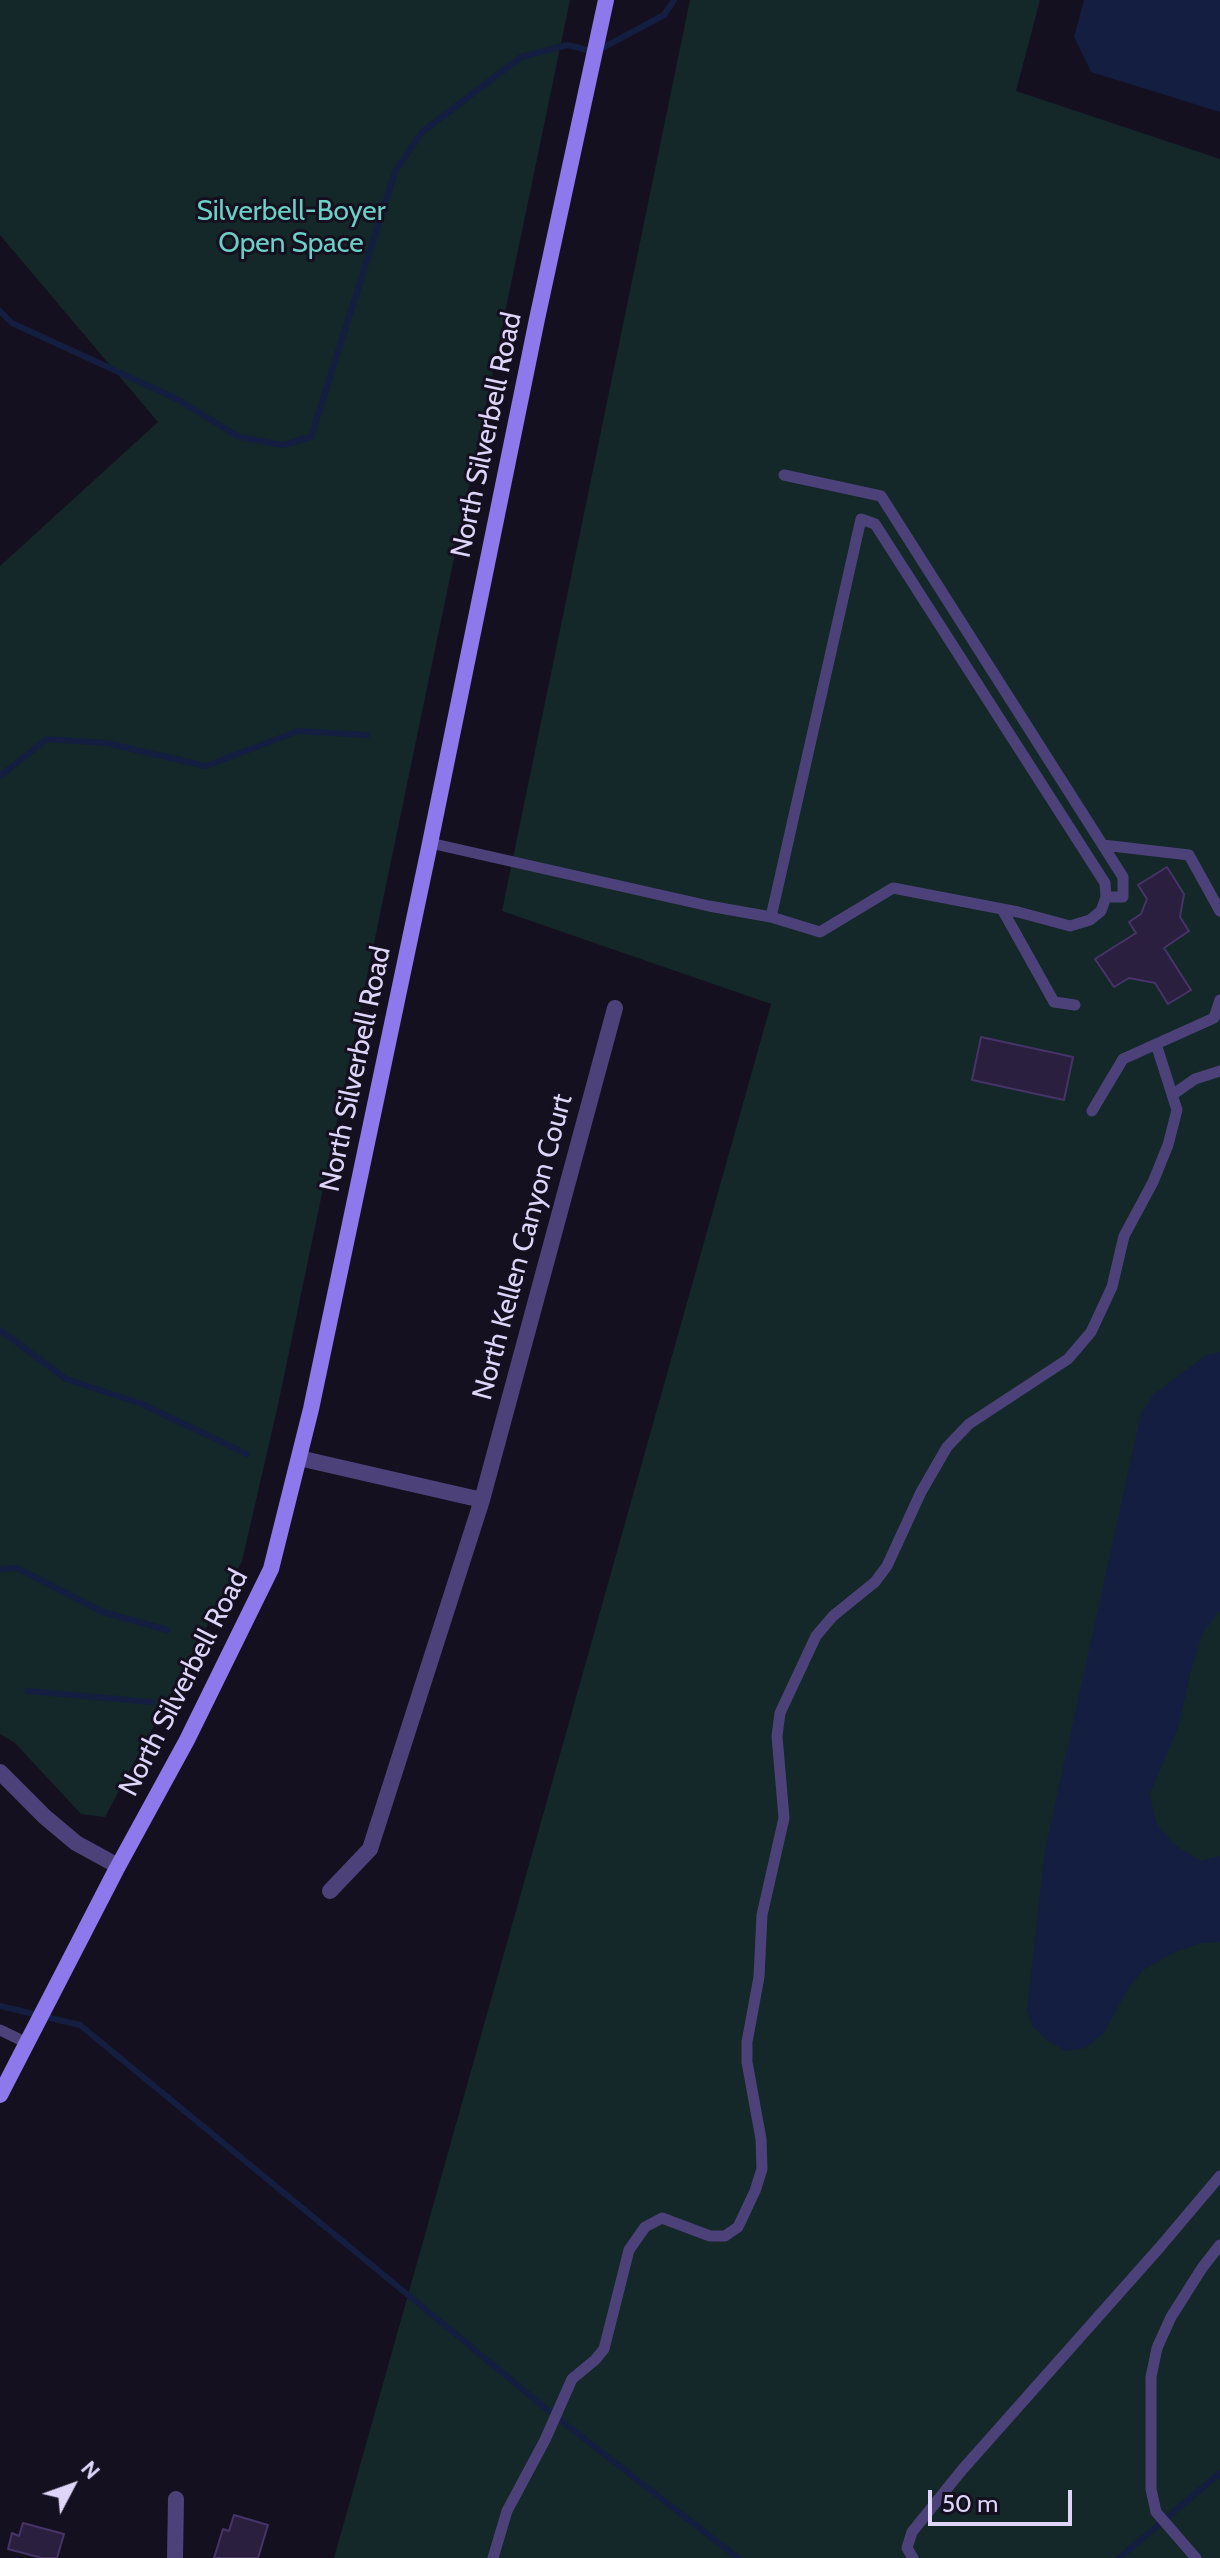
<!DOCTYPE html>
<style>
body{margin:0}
#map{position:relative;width:1220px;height:2558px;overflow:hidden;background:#151020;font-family:Cabin,sans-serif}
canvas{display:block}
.north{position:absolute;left:32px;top:2446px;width:80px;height:80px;-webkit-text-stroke:6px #151020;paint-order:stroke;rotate:49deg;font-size:22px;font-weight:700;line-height:32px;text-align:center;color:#dfd5f9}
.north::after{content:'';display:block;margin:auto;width:28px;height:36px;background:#dfd5f9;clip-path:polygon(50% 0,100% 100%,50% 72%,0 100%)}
.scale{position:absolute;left:928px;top:2490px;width:144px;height:36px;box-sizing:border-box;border:4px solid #dfd5f9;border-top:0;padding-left:10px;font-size:24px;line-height:28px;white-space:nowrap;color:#dfd5f9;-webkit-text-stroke:6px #151020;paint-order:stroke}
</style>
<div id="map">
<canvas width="1220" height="2558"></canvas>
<div class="north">N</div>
<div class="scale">50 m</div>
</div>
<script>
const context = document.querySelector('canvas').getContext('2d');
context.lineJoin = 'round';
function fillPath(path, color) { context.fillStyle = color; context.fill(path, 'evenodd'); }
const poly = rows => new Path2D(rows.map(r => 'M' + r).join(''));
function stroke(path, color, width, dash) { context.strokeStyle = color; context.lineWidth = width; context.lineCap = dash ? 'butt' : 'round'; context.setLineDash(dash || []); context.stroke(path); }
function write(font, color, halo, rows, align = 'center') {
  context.font = font + ' Cabin,sans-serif'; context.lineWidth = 6; context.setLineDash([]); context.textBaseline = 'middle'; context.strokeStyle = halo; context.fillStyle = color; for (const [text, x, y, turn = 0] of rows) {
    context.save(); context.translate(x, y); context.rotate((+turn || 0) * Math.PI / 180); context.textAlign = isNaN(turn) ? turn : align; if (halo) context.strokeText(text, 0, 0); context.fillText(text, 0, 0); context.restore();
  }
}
const green = poly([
 [0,0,570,0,278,1405,242,1561,105,1817,81,1814,15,1743,0,1734,0,566,158,422,0,235],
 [690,0,1040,0,1016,91,1220,159,1220,2558,334,2558,771,1004,502,911]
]);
const water = poly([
 [1084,0,1220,0,1220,112,1091,72,1074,37],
 [1220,1352,1220,1610,1203,1633,1192,1667,1178,1728,1150,1793,1156,1823,1176,1846,1201,1861,1220,1856,1220,1942,1202,1943,1175,1952,1143,1970,1128,1989,1103,2034,1085,2048,1066,2051,1048,2041,1033,2027,1027,2011,1045,1850,1141,1414,1154,1394,1205,1356]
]);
const stream = poly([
 [0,311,12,323,177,399,239,437,283,445,311,437,395,172,422,132,521,57,568,45,595,52,664,15,674,0],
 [0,776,47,739,106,743,206,766,298,731,367,735],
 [0,1330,66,1379,142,1404,247,1454],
 [0,1569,17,1568,103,1612,167,1630],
 [28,1691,152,1702],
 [0,2006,80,2025,555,2416,738,2558],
 [1119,2558,1220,2473]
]);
const building = poly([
 [1167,867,1184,894,1180,917,1189,931,1164,948,1191,990,1168,1004,1155,983,1129,978,1114,987,1095,959,1136,933,1129,922,1141,914,1147,899,1138,885,1167,867],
 [981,1037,1073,1057,1064,1100,972,1080,981,1037],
 [234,2515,268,2525,258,2558,214,2558,223,2529,229,2531,234,2515],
 [23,2523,64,2534,57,2558,42,2558,8,2549,12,2533,19,2536,23,2523]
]);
const lane = poly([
 [784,475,881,496,1123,877,1123,897,1106,897],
 [430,843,709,906,771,917,820,932,893,888,1018,912,1070,926,1090,920,1101,911,1106,897,1105,883,875,524,861,519,771,917],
 [1103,845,1189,855,1220,911],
 [1002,909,1054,1002,1075,1005],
 [1172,1095,1195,1079,1220,1071],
 [1092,1111,1123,1059,1214,1018,1220,1000],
 [0,2030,27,2043],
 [493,2558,507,2511,545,2440,572,2379,595,2360,604,2349,629,2250,645,2227,662,2218,710,2236,725,2236,738,2227,755,2191,762,2169,761,2139,747,2062,747,2042,759,1977,762,1915,784,1818,777,1736,780,1713,816,1636,833,1616,875,1582,887,1566,921,1492,947,1447,969,1424,1068,1359,1091,1332,1112,1287,1124,1236,1153,1182,1168,1145,1177,1110,1156,1044],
 [913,2558,907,2548,912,2532,962,2470,1160,2247,1220,2176],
 [1196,2558,1156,2512,1151,2489,1151,2377,1157,2348,1171,2317,1202,2268,1220,2245]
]);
const street = poly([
 [299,1458,482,1500],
 [0,1772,45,1817,76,1843,118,1866],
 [330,1891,370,1849,482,1500,615,1008],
 [175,2558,176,2499]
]);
const secondary = poly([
 [0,2095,116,1870,187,1740,271,1569,311,1409,428,853,537,319,606,0]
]);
const parkNames = [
 ["Silverbell-Boyer",291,212],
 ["Open Space",291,244]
];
const streetNames = [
 ["North Silverbell Road",487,435,-78],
 ["North Silverbell Road",356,1069,-78],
 ["North Kellen Canyon Court",523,1247,-75],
 ["North Silverbell Road",184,1683,-63]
];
fillPath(green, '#142729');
fillPath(water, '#141e40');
stroke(stream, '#141e40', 6);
fillPath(building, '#2a1f3e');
stroke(building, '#463467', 2);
stroke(lane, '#4c4279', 11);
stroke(street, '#4c4279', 16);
stroke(secondary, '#8e79ec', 16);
write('28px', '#6ccfc5', '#151020', parkNames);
write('28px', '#dfd5f9', '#151020', streetNames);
</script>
